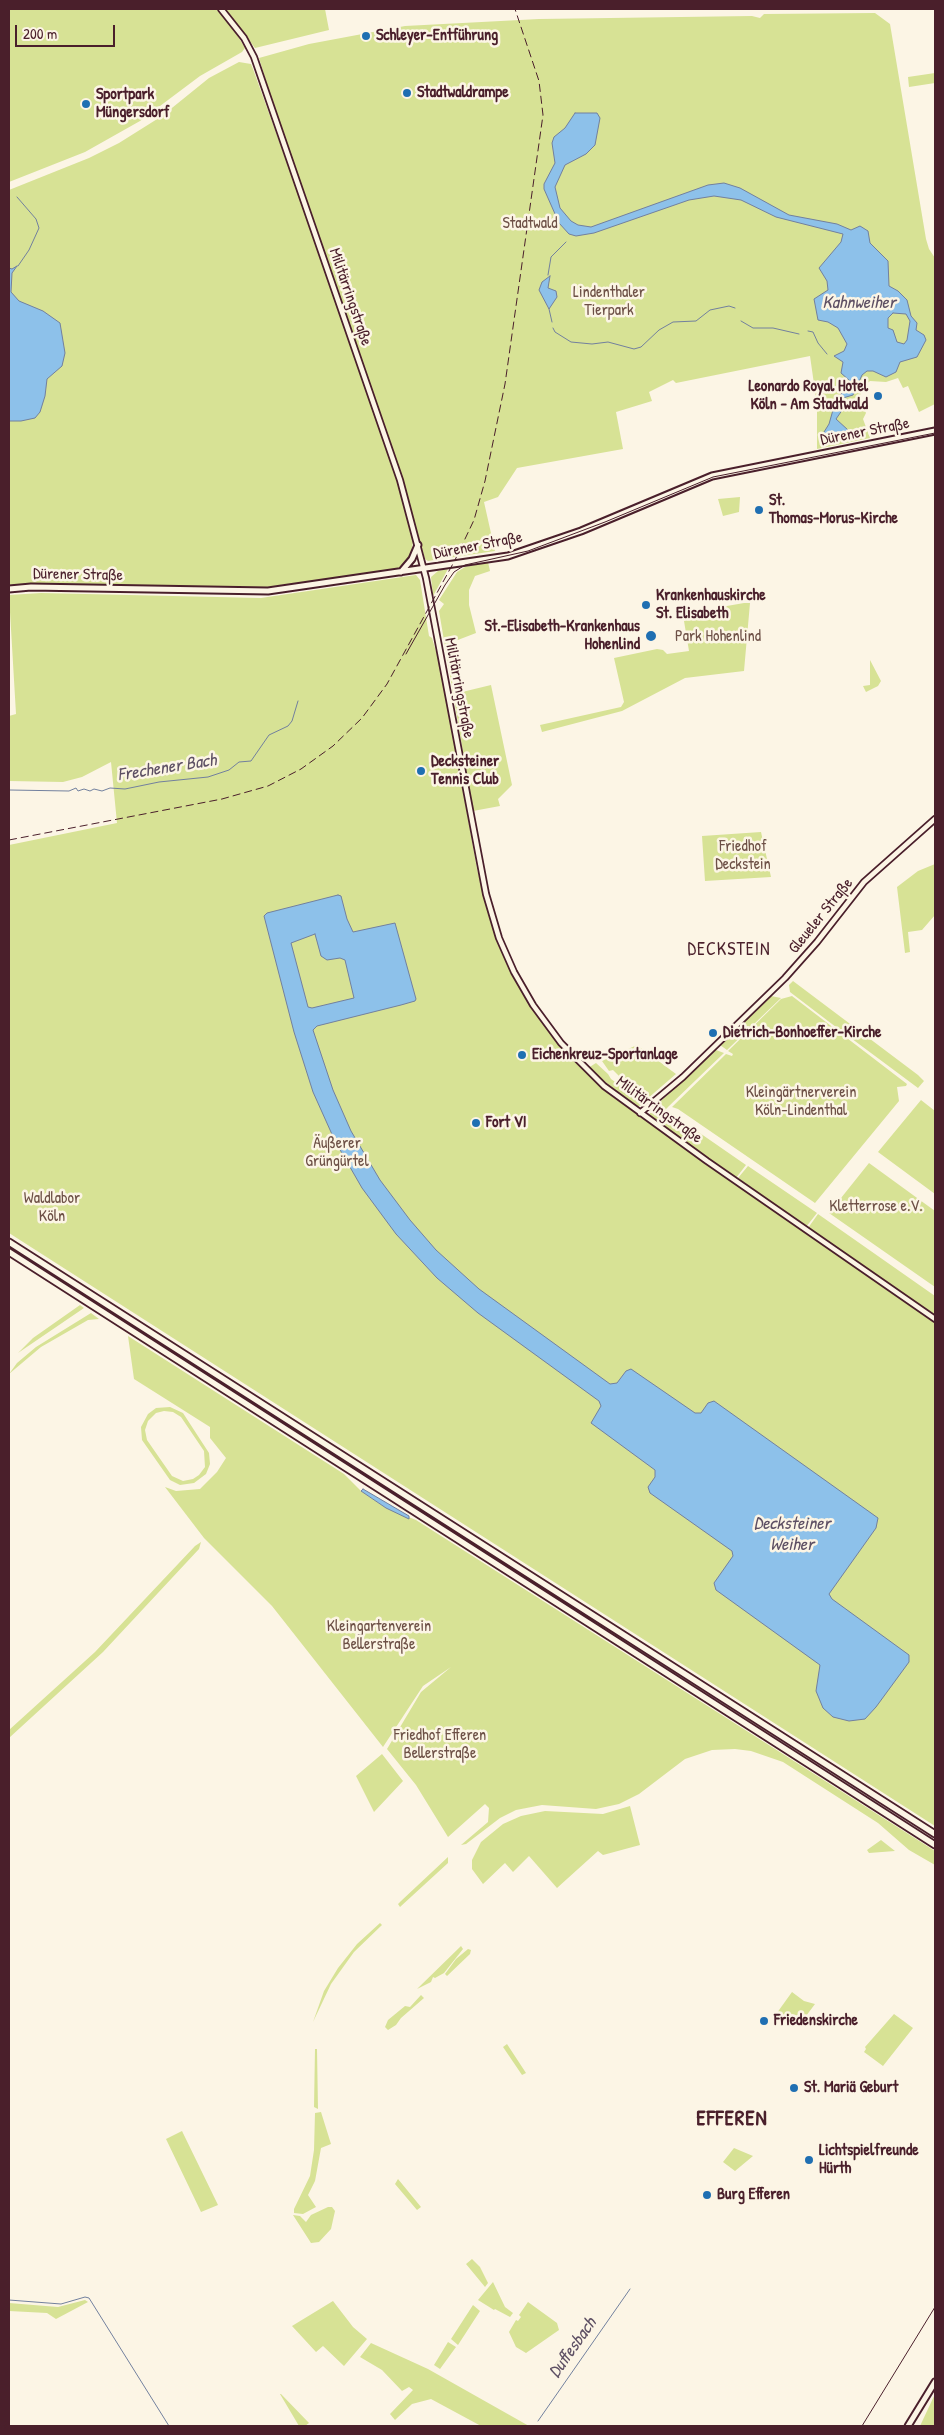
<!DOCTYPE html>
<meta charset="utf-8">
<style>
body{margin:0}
#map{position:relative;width:944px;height:2435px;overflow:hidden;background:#fcf5e5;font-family:"Patrick Hand",sans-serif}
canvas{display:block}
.frame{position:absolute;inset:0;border:10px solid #4a1f2b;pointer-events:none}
.scale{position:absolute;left:15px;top:25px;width:100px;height:22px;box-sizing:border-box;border:2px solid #4a1f2b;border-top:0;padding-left:6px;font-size:15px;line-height:18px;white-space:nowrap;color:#4a1f2b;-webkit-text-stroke:4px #fcf5e5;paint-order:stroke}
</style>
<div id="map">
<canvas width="944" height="2435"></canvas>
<div class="frame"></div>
<div class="scale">200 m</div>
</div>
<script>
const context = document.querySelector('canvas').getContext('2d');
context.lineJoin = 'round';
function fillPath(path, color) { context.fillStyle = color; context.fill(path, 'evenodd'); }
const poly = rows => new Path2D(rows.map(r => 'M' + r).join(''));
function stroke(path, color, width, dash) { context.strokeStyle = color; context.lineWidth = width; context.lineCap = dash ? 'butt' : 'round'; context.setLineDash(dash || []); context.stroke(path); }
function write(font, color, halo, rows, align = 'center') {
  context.font = font + ' "Patrick Hand",sans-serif'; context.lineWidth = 5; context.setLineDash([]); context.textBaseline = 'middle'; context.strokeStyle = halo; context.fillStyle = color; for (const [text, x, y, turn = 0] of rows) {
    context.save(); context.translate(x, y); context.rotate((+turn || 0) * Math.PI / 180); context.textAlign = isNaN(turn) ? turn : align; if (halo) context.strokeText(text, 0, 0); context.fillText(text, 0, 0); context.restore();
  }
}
const green = poly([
 [9,9,217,9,230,23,245,48,242,52,200,76,140,121,85,152,9,182],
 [225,9,325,9,329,30,255,48],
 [875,13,890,24,926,239,929,249,935,258,935,404,919,412,908,386,903,388,898,378,886,382,870,381,864,386,859,398,866,413,863,419,870,438,817,449,817,405,810,356,676,383,673,380,649,392,652,401,616,412,623,449,517,468,498,497,484,502,495,551,428,561,425,559,397,462,288,153,259,58,309,44,405,26,539,19,752,16,760,18,764,14],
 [239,62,251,64,253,69,339,307,398,483,413,542,410,559,401,568,260,588,34,583,9,585,9,190,89,158,119,143,162,116,209,78],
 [935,73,935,83,909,87,908,77],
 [740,497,739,512,723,516,718,499],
 [488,562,490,571,475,576,469,590,469,605,476,633,450,643,458,693,491,685,512,785,498,799,500,806,473,811,439,611,444,604,439,600,457,572,465,567],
 [448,569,433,596,431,577,438,571],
 [416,575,420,580,429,636,432,638,440,665,477,869,495,933,513,973,530,1005,567,1053,610,1095,935,1322,935,1826,9,1233,9,845,117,823,111,762,82,777,63,782,9,781,9,716,16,714,9,595,41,593,261,598],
 [744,603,750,603,744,671,685,678,622,711,542,732,540,725,621,707,624,702,614,658,657,649,663,650,667,654,689,651,684,621,704,610],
 [870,660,881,681,878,686,866,692,863,686,870,685],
 [761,832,771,877,705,881,702,836],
 [935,864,935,915,922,930,908,932,910,952,905,953,897,887,918,871],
 [793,981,918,1075,924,1081,918,1088,828,1021,790,992,789,985],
 [771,996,781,998,727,1050,720,1045],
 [792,996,907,1084,906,1086,897,1087,899,1101,815,1203,678,1109,672,1107,726,1054,732,1056,733,1054,728,1051,781,999],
 [637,1045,676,1074,647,1099,633,1090,613,1070,609,1071,602,1061],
 [716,1050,724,1053,669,1106,664,1111,650,1111],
 [596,1063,608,1074,611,1079,645,1103,637,1107,588,1068],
 [921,1100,935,1111,935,1194,878,1152],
 [668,1111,746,1165,736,1178,649,1116,650,1113],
 [869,1163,935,1211,935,1287,829,1213],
 [748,1166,817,1213,806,1227,738,1178],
 [818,1214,935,1296,935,1316,808,1228],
 [80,1305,84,1308,18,1353,33,1338],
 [91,1313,99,1319,88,1320,41,1347,9,1374,17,1363,36,1347],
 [128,1336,344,1474,361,1491,386,1508,416,1520,935,1851,935,1865,909,1850,878,1823,783,1762,751,1751,735,1749,712,1750,685,1759,639,1794,619,1804,596,1809,542,1805,516,1810,500,1818,466,1844,461,1845,488,1822,489,1808,485,1804,448,1837,416,1785,387,1749,421,1692,451,1667,423,1686,383,1747,272,1606,204,1538,165,1487,176,1491,200,1489,217,1472,226,1458,210,1438,210,1427,134,1379],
 [170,1407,183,1413,209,1453,210,1464,206,1474,194,1483,180,1485,170,1480,142,1440,141,1427,148,1414,156,1408],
 [164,1411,173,1412,181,1417,204,1451,205,1467,199,1475,193,1479,183,1481,172,1476,147,1440,145,1430,148,1421,156,1413],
 [201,1542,199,1549,103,1652,9,1738,9,1730,95,1652,195,1546],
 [382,1754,403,1781,374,1812,356,1776],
 [630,1806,640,1845,603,1855,598,1851,557,1888,529,1856,513,1872,505,1863,483,1884,472,1869,472,1860,481,1842,503,1824,521,1816,545,1811,603,1814],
 [881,1840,895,1851,869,1853,867,1850],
 [448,1857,448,1863,400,1907,398,1904,401,1901],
 [380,1923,382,1925,354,1952,331,1984,313,2022,324,1991,338,1968,357,1944],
 [461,1946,463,1949,444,1973,435,1978,433,1977,431,1982,417,1989],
 [468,1949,471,1950,470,1954,447,1976,445,1974,456,1959],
 [792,1992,804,2001,815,2004,806,2016,800,2018,792,2014,783,2023,774,2017],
 [421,1995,424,1998,401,2018,396,2025,388,2030,385,2027,388,2020,405,2006,410,2007],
 [894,2014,913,2028,883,2066,864,2052,866,2049,865,2047],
 [507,2044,526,2073,522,2075,503,2047],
 [315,2049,317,2049,318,2109,314,2107],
 [321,2112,331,2144,321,2148,315,2181,308,2195,316,2207,303,2214,294,2213,294,2209,310,2176,314,2150,315,2113],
 [182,2131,218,2205,201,2212,166,2139],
 [734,2148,753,2156,735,2171,723,2162],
 [398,2179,421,2207,417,2210,395,2184],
 [328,2207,332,2207,335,2211,331,2229,319,2242,311,2243,293,2215,300,2216,306,2222,311,2215],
 [472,2259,480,2267,488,2283,485,2287,466,2264],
 [493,2282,505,2307,513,2313,510,2317,495,2309,494,2310,478,2300],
 [85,2300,88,2302,56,2319,47,2313,9,2311,9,2303,58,2307],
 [333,2301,353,2327,367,2339,344,2366,323,2346,316,2352,292,2326],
 [528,2302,557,2323,559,2330,526,2353,516,2347,509,2332,516,2320,518,2321,521,2317,519,2315],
 [473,2305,480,2311,458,2345,451,2339],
 [448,2342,456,2347,440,2369,434,2365],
 [371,2343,428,2369,529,2426,481,2426,431,2399,412,2404,395,2420,390,2414,413,2390,409,2387,402,2391,382,2370,360,2357],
 [280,2394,281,2394,309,2423,305,2426,299,2426],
 [935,2394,935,2426,920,2426]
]);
const water = poly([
 [575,113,597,113,600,118,595,145,586,154,565,165,555,187,560,208,571,221,578,225,591,227,708,185,724,183,740,188,789,215,837,224,851,230,860,226,868,231,870,243,888,261,889,286,898,291,907,300,911,316,917,323,916,330,924,335,926,340,917,357,900,362,896,372,886,377,873,371,867,371,862,375,853,395,843,398,845,406,836,419,848,430,852,439,825,441,824,439,824,432,829,424,835,403,850,381,841,373,843,362,834,356,844,351,847,344,838,328,828,322,818,320,814,299,828,290,827,281,819,268,841,242,843,234,776,217,741,200,714,196,689,200,594,233,576,236,569,234,559,223,544,189,544,184,555,163,552,143,554,137,565,128,575,113],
 [893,313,906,314,910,321,907,340,904,344,897,342,893,330,888,328,888,318,893,313],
 [17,266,12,273,11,292,19,301,43,311,60,323,65,353,62,366,47,379,45,396,40,412,35,418,21,421,9,421,9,268,12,269,17,266],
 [550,276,548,288,556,291,557,297,549,309,539,290,542,282,550,276],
 [338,895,341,896,347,919,353,932,395,923,416,999,415,1001,401,1005,317,1026,313,1030,333,1090,351,1131,380,1180,410,1220,436,1250,479,1289,610,1384,617,1383,626,1371,631,1369,695,1413,701,1413,708,1403,714,1401,878,1518,876,1528,829,1594,832,1599,909,1655,909,1662,876,1707,865,1719,849,1721,833,1717,823,1708,816,1691,820,1665,716,1590,714,1583,733,1556,732,1551,650,1493,648,1487,655,1477,655,1470,591,1423,601,1406,599,1401,478,1313,437,1278,396,1234,362,1188,335,1141,313,1092,294,1032,264,916,267,913,338,895],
 [315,934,321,956,327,960,340,958,345,960,354,998,312,1008,308,1007,291,943,315,934],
 [363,1489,409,1516,409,1519,386,1508,361,1491,363,1489]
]);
const stream = poly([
 [17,197,36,219,39,228,29,250,18,266],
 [548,275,551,257,566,242],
 [549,309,552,322],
 [741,321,753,328,773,328,799,334],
 [553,328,555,332,571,342,592,344,608,342,634,349,641,347,659,330,673,322,696,321,710,310,729,306,735,308],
 [808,331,813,332,818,343,827,354],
 [9,790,69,791,76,788,78,791,84,789,90,791,94,789,102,791,110,788,125,789,159,782,208,777,229,770,239,762,251,761,269,735,288,726,292,721,298,701],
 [9,2300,61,2304,85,2297,89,2298,169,2426],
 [538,2421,630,2289]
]);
const secondary = poly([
 [221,9,244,38,254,57,400,480,426,578,486,894,499,938,514,972,533,1005,561,1043,604,1086,707,1161,935,1319],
 [640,1113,683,1077,785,978,817,942,864,882,935,819]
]);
const primary = poly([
 [401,572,412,559,418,545],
 [9,589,31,587,268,591,508,556,581,531,712,476,935,431],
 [908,2426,935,2382]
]);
const highway = poly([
 [9,1242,935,1834],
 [9,1252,935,1845]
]);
const tram = poly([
 [406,654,445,585,454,572,465,565,528,551,605,522,713,477,935,433],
 [862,2426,935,2307]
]);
const rail = poly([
 [9,840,222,799,268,786,301,769,333,746,362,718,387,684,455,560,474,520,485,481,505,384,543,115,539,81,515,9]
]);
const markers = [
 [366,36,5,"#1f6fb2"],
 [407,93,5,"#1f6fb2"],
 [86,104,5,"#1f6fb2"],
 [878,396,5,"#1f6fb2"],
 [759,510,5,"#1f6fb2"],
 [646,605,5,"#1f6fb2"],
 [651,636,6,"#1f6fb2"],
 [421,771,5,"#1f6fb2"],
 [713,1033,5,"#1f6fb2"],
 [522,1055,5,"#1f6fb2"],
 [476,1123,5,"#1f6fb2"],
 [764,2021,5,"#1f6fb2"],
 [794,2088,5,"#1f6fb2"],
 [809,2160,5,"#1f6fb2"],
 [707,2195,5,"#1f6fb2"]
];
const poiNames = [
 ["Schleyer-Entführung",376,36],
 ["Stadtwaldrampe",417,93],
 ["Sportpark",96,95],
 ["Müngersdorf",96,113],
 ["Leonardo Royal Hotel",868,387,"right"],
 ["Köln - Am Stadtwald",868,405,"right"],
 ["St.",769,501],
 ["Thomas-Morus-Kirche",769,519],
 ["Krankenhauskirche",656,596],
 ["St. Elisabeth",656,614],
 ["St.-Elisabeth-Krankenhaus",640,627,"right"],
 ["Hohenlind",640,645,"right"],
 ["Decksteiner",431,762],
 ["Tennis Club",431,780],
 ["Dietrich-Bonhoeffer-Kirche",723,1033],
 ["Eichenkreuz-Sportanlage",532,1055],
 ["Fort VI",486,1123],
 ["Friedenskirche",774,2021],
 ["St. Mariä Geburt",804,2088],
 ["Lichtspielfreunde",819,2151],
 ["Hürth",819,2169],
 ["Burg Efferen",717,2195]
];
const parkNames = [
 ["Stadtwald",530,224],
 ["Lindenthaler",609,293],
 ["Tierpark",609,311],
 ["Park Hohenlind",718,637],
 ["Friedhof",743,847],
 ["Deckstein",743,865],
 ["Kleingärtnerverein",801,1093],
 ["Köln-Lindenthal",801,1111],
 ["Äußerer",337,1144],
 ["Grüngürtel",337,1162],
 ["Waldlabor",52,1199],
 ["Köln",52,1217],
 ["Kletterrose e.V.",876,1207],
 ["Kleingartenverein",379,1627],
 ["Bellerstraße",379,1645],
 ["Friedhof Efferen",440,1736],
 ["Bellerstraße",440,1754]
];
const streetNames = [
 ["Militärringstraße",350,297,71],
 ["Dürener Straße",865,432,-11],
 ["Dürener Straße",478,546,-11],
 ["Dürener Straße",78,575,1],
 ["Militärringstraße",459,688,79],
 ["Gleueler Straße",821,916,-51],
 ["Militärringstraße",659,1110,36]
];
const waterNames = [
 ["Kahnweiher",859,303],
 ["Frechener Bach",167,768,-9],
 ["Decksteiner",792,1524],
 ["Weiher",792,1545],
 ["Duffesbach",573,2348,-55]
];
const neighbourhoodNames = [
 ["DECKSTEIN",729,950]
];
const districtNames = [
 ["EFFEREN",732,2119]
];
fillPath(green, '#d7e295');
fillPath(water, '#8dc1ea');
stroke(water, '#72809e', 1);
stroke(stream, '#72809e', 1);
stroke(secondary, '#4a1f2b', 8);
stroke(primary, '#4a1f2b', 9);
stroke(highway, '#4a1f2b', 9);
stroke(secondary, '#fcf5e5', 4.5);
stroke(primary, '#fcf5e5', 5);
stroke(highway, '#fcf5e5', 5.5);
stroke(tram, '#4a1f2b', 1);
stroke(rail, '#4a1f2b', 1, [8, 4]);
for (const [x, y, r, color] of markers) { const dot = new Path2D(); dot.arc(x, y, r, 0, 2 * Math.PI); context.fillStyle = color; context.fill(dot); stroke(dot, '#fcf5e5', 2); }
write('bold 16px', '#4a1f2b', '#fcf5e5', poiNames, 'left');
write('16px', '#6d5046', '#fcf5e5', parkNames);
write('16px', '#4a1f2b', '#fcf5e5', streetNames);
write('italic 18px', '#5e5064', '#fcf5e5', waterNames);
context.letterSpacing = '1px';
write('18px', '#4a1f2b', '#fcf5e5', neighbourhoodNames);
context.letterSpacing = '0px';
context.letterSpacing = '1px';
write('bold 21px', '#4a1f2b', '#fcf5e5', districtNames);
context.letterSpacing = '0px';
</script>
